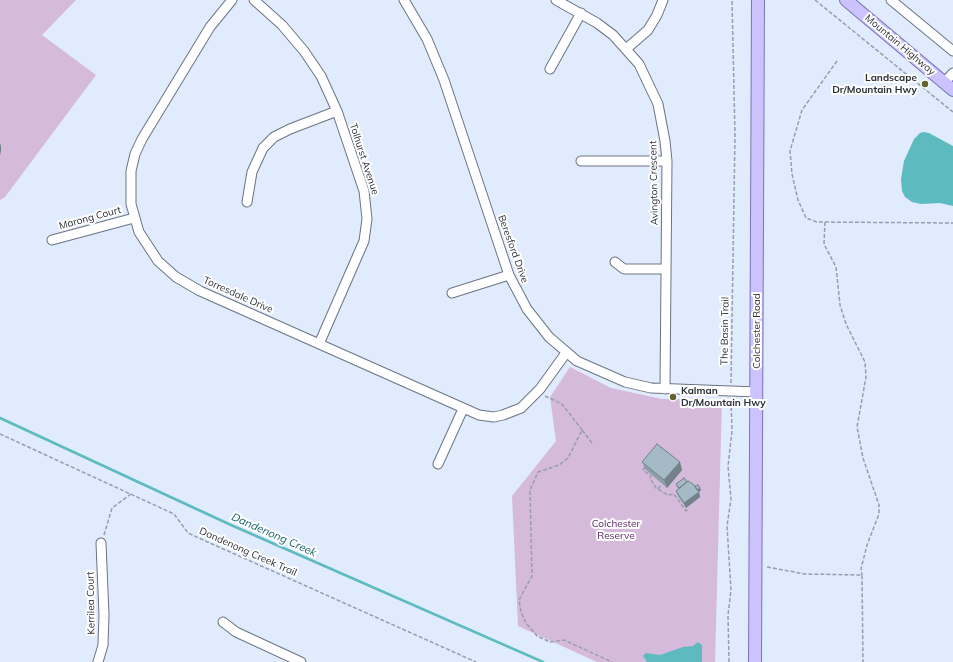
<!DOCTYPE html>
<style>
body{margin:0}
canvas{display:block;background:#e0ebfe}
</style>
<canvas width="953" height="662"></canvas>
<script>
const context = document.querySelector('canvas').getContext('2d');
context.lineJoin = 'round';
function fillPath(path, color) { context.fillStyle = color; context.fill(path, 'evenodd'); }
const poly = rows => new Path2D(rows.map(r => 'M' + r).join(''));
function stroke(path, color, width, dash) { context.strokeStyle = color; context.lineWidth = width; context.lineCap = dash ? 'butt' : 'round'; context.setLineDash(dash || []); context.stroke(path); }
function write(font, color, halo, rows, align = 'center') {
  context.font = font + ' Mulish,sans-serif'; context.lineWidth = 4; context.setLineDash([]); context.textBaseline = 'middle'; context.strokeStyle = halo; context.fillStyle = color; for (const [text, x, y, turn = 0] of rows) {
    context.save(); context.translate(x, y); context.rotate((+turn || 0) * Math.PI / 180); context.textAlign = isNaN(turn) ? turn : align; if (halo) context.strokeText(text, 0, 0); context.fillText(text, 0, 0); context.restore();
  }
}
const green = poly([
 [0,0,76,0,42,35,96,75,5,197,0,200],
 [570,367,611,388,662,399,722,400,715,662,597,662,518,626,512,496,556,441,550,397]
]);
const water = poly([
 [923,132,929,133,953,146,953,206,940,203,921,204,912,202,905,197,902,191,901,179,904,161,914,139,920,133],
 [698,642,702,645,702,662,647,662,643,656,646,653,660,655,683,647,693,646]
]);
const stream = poly([
 [0,418,231,525,543,662]
]);
const path = poly([
 [815,0,953,112],
 [837,61,802,110,790,151,792,174,798,200,806,218,817,222,953,223],
 [825,222,824,244,836,267,840,305,846,324,865,362,866,377,857,427,863,458,879,505,879,514,867,545,861,569,862,575],
 [731,383,735,135,732,0],
 [545,396,562,404,582,430],
 [0,434,174,514,188,533,201,539,476,662],
 [592,443,582,430,568,458,559,465,538,472,530,490,532,576,519,600,521,612,526,623,537,636,550,642,564,640,612,662],
 [645,467,643,470,651,476,650,478,656,488,668,495,674,494,686,511,688,509],
 [658,489,661,485],
 [104,535,112,508,131,494],
 [767,567,805,574,862,575,863,662],
 [729,662,728,615,731,590,727,526,731,499,728,466,732,431,731,399]
]);
const minor = poly([
 [232,0,210,27,142,139,135,154,131,171,131,204,139,232,158,261,176,277,200,291,479,415,494,417,503,415,521,408,540,389,566,353],
 [254,0,282,25,304,51,321,76,337,111,364,191,367,219,364,241,319,344],
 [404,0,427,39,444,80,509,275,527,309,549,337,577,361,625,382,651,388,757,392],
 [556,0,597,23,613,35,639,64,658,104,665,141,667,161,665,389],
 [891,0,953,51],
 [626,49,648,30,657,15,663,0],
 [550,69,581,13],
 [944,83,953,73],
 [581,161,667,161],
 [247,202,252,172,263,148,274,137,290,129,337,111],
 [52,240,134,218],
 [615,262,624,269,665,269],
 [452,293,509,275],
 [438,464,463,409],
 [223,622,236,632,301,662],
 [98,662,103,645,104,615,101,543]
]);
const major = poly([
 [846,0,953,90],
 [755,662,758,0]
]);
const wall = poly([
 [642,462,680,462,682,470,667,488,645,469],
 [687,482,701,490,699,492,700,497,686,508,678,496,676,491,678,489,676,484]
]);
const shadedWall = poly([
 [0,143,1,146,1,155,0,151],
 [680,462,682,470,667,488,664,480],
 [700,488,701,490,699,492,700,497,686,508,684,503,697,490]
]);
const building = poly([
 [657,444,680,462,664,480,642,462,657,444],
 [684,478,687,482,679,488,676,484,684,478],
 [688,481,693,484,699,492,684,503,676,491,688,481],
 [698,485,700,488,697,490,695,486,698,485]
]);
const markers = [
 [925,84,4,"#626330"],
 [673,397,4,"#626330"]
];
const streetNames = [
 ["Mountain Highway",900,45,40],
 ["Tolhurst Avenue",364,159,72],
 ["Avington Crescent",654,183,-91],
 ["Marong Court",90,218,-15],
 ["Beresford Drive",513,249,70],
 ["Torresdale Drive",238,295,24],
 ["The Basin Trail",725,331,-89],
 ["Colchester Road",757,331,-90],
 ["Dandenong Creek Trail",248,552,24],
 ["Kerrilea Court",91,603,-91]
];
const poiNames = [
 ["Landscape",917,78],
 ["Dr/Mountain Hwy",917,90],
 ["Kalman",681,391,"left"],
 ["Dr/Mountain Hwy",681,403,"left"]
];
const parkNames = [
 ["Colchester",616,524],
 ["Reserve",616,536]
];
const waterNames = [
 ["Dandenong Creek",274,535,24]
];
fillPath(green, '#d5badc');
fillPath(water, '#5dbbbf');
stroke(stream, '#5dbbbf', 2.5);
stroke(minor, '#6a7484', 11);
stroke(major, '#7c74b7', 14);
stroke(path, '#969eac', 1.5, [4, 2]);
stroke(minor, '#fff', 9);
stroke(major, '#cbc2fe', 12);
fillPath(wall, '#8da0a9');
fillPath(shadedWall, '#738289');
fillPath(building, '#a4bac4');
stroke(building, '#738289', 1);
for (const [x, y, r, color] of markers) { const dot = new Path2D(); dot.arc(x, y, r, 0, 2 * Math.PI); context.fillStyle = color; context.fill(dot); stroke(dot, '#fff', 1.5); }
write('10px', '#2b2f36', '#fff', streetNames);
write('bold 10px', '#2b2f36', '#fff', poiNames, 'right');
write('10px', '#521e5f', '#fff', parkNames);
write('italic 11px', '#136266', '#fff', waterNames);
</script>
